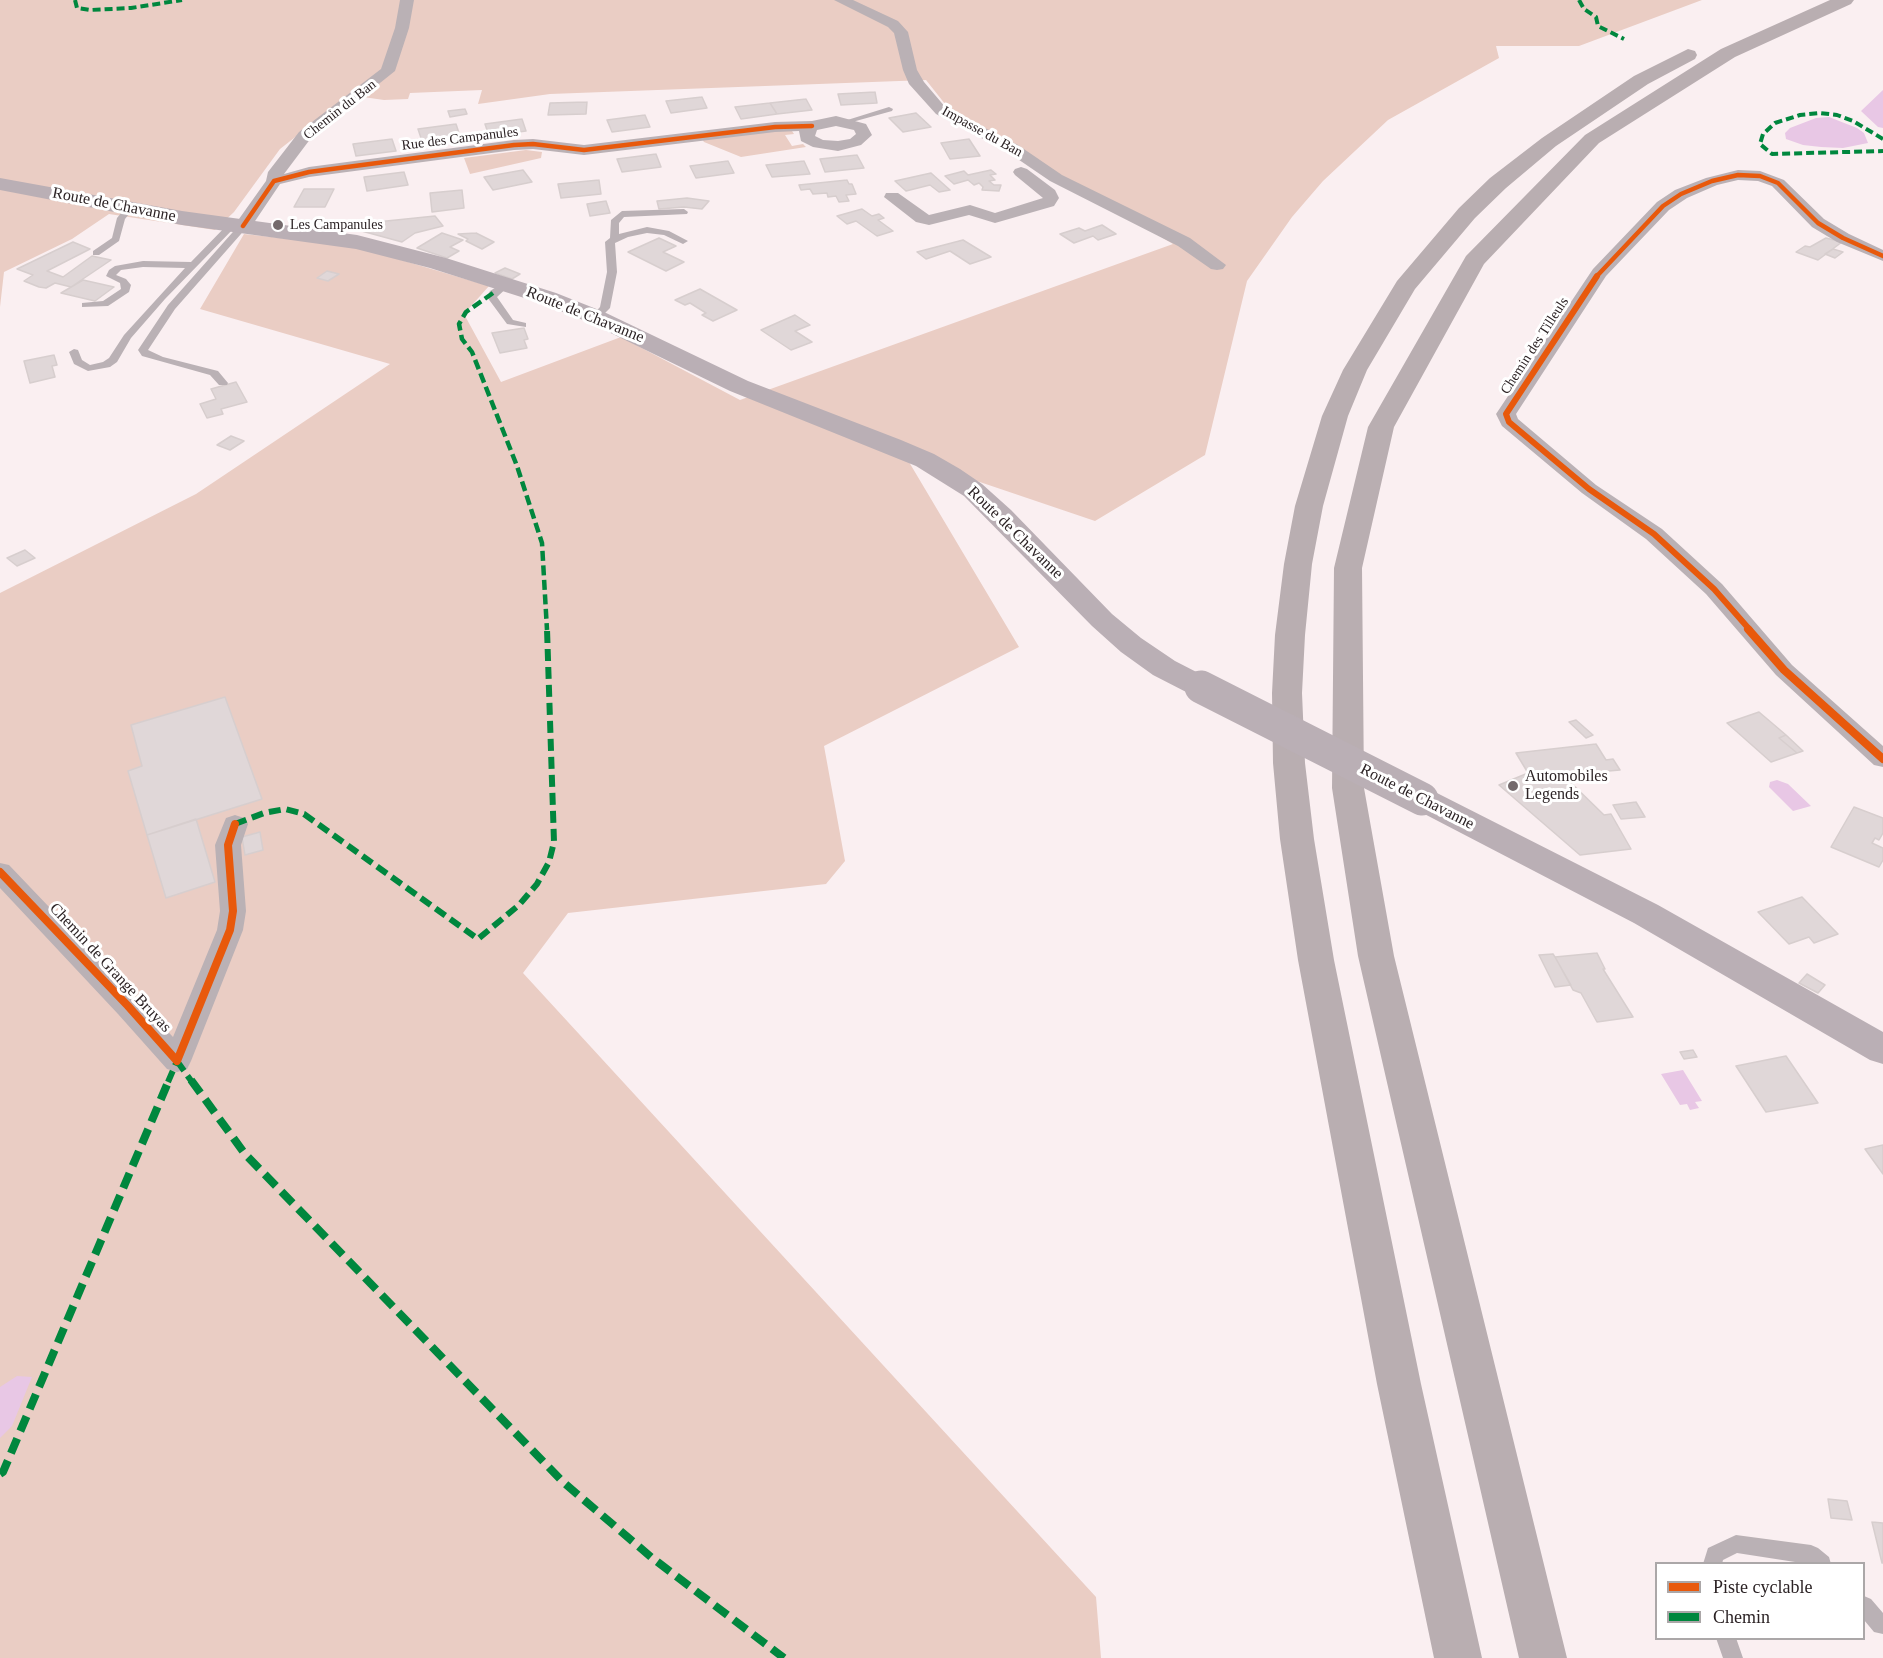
<!DOCTYPE html>
<style>
body{margin:0}
#map{position:relative;width:1883px;height:1658px;overflow:hidden;background:#faeff1;font-family:Georgia,serif}
canvas{display:block}
.legend{position:absolute;left:1655px;top:1562px;width:210px;height:78px;box-sizing:border-box;background:#fff;border:2px solid #aba7a8;margin:0;padding:8px 10px;list-style:none;font-size:18px;color:#2c2325}
.legend li{display:flex;align-items:center;gap:12px;height:30px}
.legend b{width:30px;border:2px solid #aba7a8}
</style>
<div id="map">
<canvas width="1883" height="1658"></canvas>
<ul class="legend">
<li><b style="height:8px;background:#e8590c"></b>Piste cyclable</li>
<li><b style="height:8px;background:#00873e"></b>Chemin</li>
</ul>
</div>
<script>
const context = document.querySelector('canvas').getContext('2d');
context.lineJoin = 'round';
function fillPath(path, color) { context.fillStyle = color; context.fill(path, 'evenodd'); }
const poly = rows => new Path2D(rows.map(r => 'M' + r).join(''));
function stroke(path, color, width, dash) { context.strokeStyle = color; context.lineWidth = width; context.lineCap = dash ? 'butt' : 'round'; context.setLineDash(dash || []); context.stroke(path); }
function write(font, color, halo, rows, align = 'center') {
  context.font = font + ' Georgia,serif'; context.lineWidth = 6; context.setLineDash([]); context.textBaseline = 'middle'; context.strokeStyle = halo; context.fillStyle = color; for (const [text, x, y, turn = 0] of rows) {
    context.save(); context.translate(x, y); context.rotate((+turn || 0) * Math.PI / 180); context.textAlign = isNaN(turn) ? turn : align; if (halo) context.strokeText(text, 0, 0); context.fillText(text, 0, 0); context.restore();
  }
}
const green = poly([
 [0,0,1702,0,1579,46,1496,46,1499,58,1388,120,1323,181,1292,217,1247,281,1205,455,1095,521,906,457,1019,647,824,746,845,861,826,884,568,913,523,973,1096,1597,1101,1658,0,1658,0,593,196,494,390,364,200,309,244,234,354,246,489,286,464,314,501,382,621,337,740,400,1173,244,953,114,926,80,550,94,478,104,482,90,410,93,408,99,384,100,349,95,280,149,234,212,215,230,109,214,72,239,4,272,0,307],
 [778,130,792,131,794,134,785,135,792,146,803,144,806,147,741,157,704,142,702,139],
 [526,150,542,152,541,158,470,174,464,158]
]);
const water = poly([
 [1883,90,1883,128,1878,127,1861,111],
 [1829,117,1857,128,1864,133,1868,143,1843,148,1821,147,1803,145,1786,139,1785,133,1790,128,1816,118],
 [1777,780,1788,784,1811,806,1793,811,1769,787,1770,782],
 [1683,1070,1702,1101,1695,1102,1699,1108,1690,1110,1687,1104,1680,1105,1661,1074],
 [17,1376,32,1377,12,1426,0,1438,0,1387]
]);
const building = poly([
 [875,92,877,103,841,105,838,94,875,92],
 [702,97,707,108,671,113,666,101,702,97],
 [806,99,812,110,777,114,770,103,806,99],
 [587,102,586,114,548,115,550,103,587,102],
 [770,103,777,114,741,119,735,107,770,103],
 [465,109,467,114,450,117,448,111,465,109],
 [916,113,931,127,903,132,889,118,916,113],
 [645,115,650,127,612,132,607,120,645,115],
 [522,119,526,131,489,136,485,124,522,119],
 [456,124,460,136,422,141,418,129,456,124],
 [392,139,396,151,356,156,353,144,392,139],
 [969,139,980,156,950,159,941,143,969,139],
 [656,154,661,167,622,172,617,159,656,154],
 [857,155,864,168,825,172,820,159,857,155],
 [728,161,734,173,696,178,690,166,728,161],
 [804,161,810,174,772,177,766,165,804,161],
 [523,170,532,182,493,190,484,177,523,170],
 [991,170,996,174,990,175,995,180,989,181,994,185,1001,185,999,191,982,190,983,187,979,183,974,185,968,180,954,184,945,176,964,171,968,175,991,170],
 [404,172,408,185,367,191,364,177,404,172],
 [931,173,950,190,939,192,930,185,906,191,895,181,931,173],
 [599,180,601,194,561,198,558,184,599,180],
 [847,180,849,184,852,184,856,194,846,195,849,201,839,202,836,196,828,197,827,193,813,194,810,189,801,190,799,185,847,180],
 [304,189,334,189,325,207,294,207,304,189],
 [462,190,464,208,432,212,430,193,462,190],
 [687,198,709,201,702,209,684,207,659,209,657,201,687,198],
 [606,201,610,213,590,216,587,204,606,201],
 [862,209,872,216,879,214,884,218,878,220,893,231,877,236,856,221,847,224,837,216,862,209],
 [435,216,443,226,415,233,402,242,358,230,367,223,435,216],
 [1102,225,1116,234,1098,240,1093,236,1074,243,1060,234,1079,228,1085,231,1102,225],
 [442,233,463,240,450,247,459,251,447,258,417,248,442,233],
 [476,233,494,242,482,249,466,241,468,239,458,234,476,233],
 [659,238,676,246,663,252,684,262,666,271,628,252,659,238],
 [1826,238,1842,242,1818,260,1796,252,1805,246,1810,247,1826,238],
 [963,240,991,257,970,264,950,251,926,259,917,252,963,240],
 [73,242,90,249,47,271,63,277,92,256,111,260,71,287,55,283,46,288,39,287,24,281,33,275,17,269,73,242],
 [1833,249,1843,252,1835,258,1825,254,1833,249],
 [505,268,520,274,512,279,495,273,505,268],
 [327,271,339,274,328,281,317,278,327,271],
 [83,280,114,287,95,301,61,293,83,280],
 [700,289,737,310,713,321,702,315,706,313,690,303,685,305,675,300,700,289],
 [795,315,810,325,795,331,812,342,791,350,761,330,795,315],
 [524,328,528,339,524,340,527,348,500,353,492,333,524,328],
 [54,355,57,365,52,366,55,377,30,383,24,361,54,355],
 [236,382,247,402,221,409,223,414,207,418,200,404,216,399,211,389,236,382],
 [231,436,244,441,230,450,217,445,231,436],
 [25,550,35,558,17,566,7,558,25,550],
 [225,697,262,799,147,835,128,771,142,766,131,725,225,697],
 [1759,712,1786,735,1779,738,1797,753,1771,762,1727,723,1759,712],
 [1576,720,1593,735,1586,738,1569,722,1576,720],
 [1786,735,1803,751,1797,753,1779,738,1786,735],
 [1596,744,1606,760,1613,759,1620,770,1563,775,1604,815,1611,814,1631,849,1580,855,1499,785,1528,773,1516,753,1596,744],
 [1636,802,1645,817,1621,819,1613,805,1636,802],
 [1854,807,1883,818,1883,833,1879,840,1875,838,1872,843,1883,848,1883,860,1879,867,1831,847,1854,807],
 [196,819,215,882,166,898,147,835,196,819],
 [260,832,263,850,245,855,242,837,260,832],
 [1802,897,1838,934,1814,943,1809,937,1789,944,1758,912,1802,897],
 [1597,953,1605,969,1603,969,1633,1017,1597,1022,1581,993,1573,990,1555,957,1597,953],
 [1553,954,1555,957,1571,985,1555,987,1539,955,1553,954],
 [1807,974,1825,985,1818,993,1799,983,1807,974],
 [1693,1050,1697,1057,1684,1059,1680,1052,1693,1050],
 [1786,1056,1818,1103,1766,1112,1736,1066,1786,1056],
 [1883,1145,1883,1174,1865,1149,1883,1145],
 [1828,1499,1847,1501,1852,1520,1831,1518,1828,1499],
 [1872,1522,1883,1523,1883,1563,1882,1563,1872,1522]
]);
const lane = poly([
 [889,107,893,109,892,111,845,124,841,122,889,107],
 [126,207,133,209,125,219,119,241,99,255,93,255,93,251,112,238,117,218,126,207],
 [684,209,688,212,687,214,624,217,619,223,619,234,647,227,669,231,688,241,683,244,664,235,647,233,628,237,615,243,617,272,610,308,599,319,593,319,591,317,600,307,607,272,605,242,610,238,611,220,622,211,684,209],
 [229,223,237,225,165,299,131,338,117,362,110,367,88,371,74,364,69,352,74,349,78,350,82,360,90,365,103,362,109,358,124,335,185,268,143,267,121,270,116,275,126,279,131,285,129,292,108,306,82,307,82,303,103,301,121,289,120,283,106,276,109,270,115,266,143,261,191,262,229,223],
 [240,224,248,226,175,309,148,350,163,357,218,371,228,383,227,385,219,385,210,375,142,356,138,350,168,305,240,224],
 [506,281,511,284,497,297,513,320,526,323,526,327,507,324,487,297,490,291,506,281],
 [1736,1535,1811,1545,1818,1548,1829,1557,1831,1564,1808,1564,1737,1553,1723,1560,1722,1564,1703,1564,1708,1548,1736,1535],
 [1864,1596,1871,1599,1883,1613,1883,1634,1874,1632,1864,1620,1864,1596],
 [1716,1638,1736,1638,1743,1658,1723,1658,1716,1638]
]);
const street = poly([
 [400,0,414,0,409,28,395,71,311,138,284,174,309,167,514,140,533,139,584,145,775,122,812,121,836,116,866,124,872,135,861,145,838,151,813,147,801,141,799,131,775,132,584,155,533,149,514,150,309,177,280,184,249,230,237,230,234,226,266,181,268,172,299,132,381,69,395,28,400,0],
 [836,126,854,130,856,134,850,139,838,141,823,140,815,136,817,130,836,126],
 [834,0,853,0,898,21,908,32,917,70,924,82,946,108,1018,145,1062,175,1190,238,1226,265,1223,269,1217,270,1211,269,1178,246,1050,181,1006,151,936,114,909,84,903,70,894,33,888,27,834,0],
 [1021,167,1027,169,1055,190,1059,198,1054,206,995,223,969,215,929,225,916,222,884,197,886,193,898,193,929,215,970,205,995,213,1043,198,1015,175,1013,172,1015,169,1021,167],
 [1738,170,1760,171,1784,180,1824,219,1849,234,1883,250,1883,261,1837,242,1812,227,1772,186,1758,181,1738,180,1717,185,1687,198,1669,210,1606,276,1516,414,1518,419,1596,485,1662,529,1722,584,1792,665,1883,746,1883,767,1874,765,1776,675,1706,594,1646,539,1582,493,1502,426,1496,414,1593,269,1657,202,1675,190,1706,178,1738,170],
 [235,815,244,818,248,824,241,845,246,911,243,930,191,1061,187,1069,177,1072,167,1069,118,1014,0,888,0,863,9,865,173,1037,217,930,220,911,215,845,226,818,235,815]
]);
const secondary = poly([
 [0,178,182,211,357,235,446,258,556,293,604,312,748,381,901,440,934,454,960,469,982,484,1011,510,1112,614,1141,638,1175,661,1212,680,1216,687,1212,694,1201,697,1190,694,1153,675,1121,652,1092,626,964,496,916,466,730,391,588,322,540,303,430,268,356,249,182,225,0,190,0,178],
 [1422,788,1433,791,1658,905,1883,1032,1883,1064,1870,1060,1634,923,1411,807,1406,799,1411,791,1422,788]
]);
const highway = poly([
 [1830,0,1854,0,1851,4,1735,57,1599,143,1484,264,1394,427,1362,568,1364,788,1394,956,1567,1658,1519,1658,1358,956,1332,788,1334,568,1368,427,1466,256,1585,135,1721,49,1830,0],
 [1688,49,1695,51,1697,55,1695,59,1648,84,1556,146,1506,188,1475,218,1415,289,1367,370,1348,416,1323,506,1312,564,1305,635,1302,693,1305,763,1314,839,1334,960,1421,1384,1482,1658,1434,1658,1377,1384,1298,960,1280,839,1273,763,1272,693,1275,635,1284,564,1295,506,1322,416,1343,370,1397,281,1459,208,1490,178,1542,138,1634,76,1688,49]
]);
const secondaryBridge = poly([
 [1201,687,1422,799]
]);
const quietFar3 = poly([
 [75,0,77,8,90,10,131,8,182,0],
 [1579,0,1584,9,1596,17,1598,26,1624,39],
 [1883,139,1853,121,1837,115,1820,113,1800,115,1775,123,1763,134,1760,144,1772,154,1883,151]
]);
const quietFar2 = poly([
 [493,293,466,312,459,324,462,339,472,352,517,466,542,543,547,630]
]);
const quietFar1 = poly([
 [235,824,264,813,285,809,304,814,478,939,519,905,537,884,549,862,554,842,547,629],
 [177,1061,192,1082],
 [168,1082,177,1061]
]);
const quiet = poly([
 [191,1080,245,1154,563,1482,651,1557,784,1658],
 [0,1474,3,1472,169,1080]
]);
const cyclewayFar2 = poly([
 [243,226,274,181,309,172,514,145,533,144,584,150,775,127,812,126],
 [1596,277,1663,206,1681,194,1712,181,1738,175,1760,176,1778,183,1818,223,1843,238,1883,256]
]);
const cyclewayFar1 = poly([
 [1597,276,1506,414,1509,422,1589,489,1654,534,1714,589,1750,630]
]);
const cycleway = poly([
 [1748,629,1784,670,1883,759],
 [0,872,128,1006,177,1061,230,930,233,911,228,845,235,824]
]);
const markers = [
 [278,225,6,"#746a6c"],
 [1513,786,6,"#746a6c"]
];
const farStreetnames = [
 ["Chemin du Ban",340,110,-38],
 ["Impasse du Ban",982,132,29],
 ["Rue des Campanules",460,139,-7],
 ["Chemin des Tilleuls",1535,346,-57]
];
const farPoinames = [
 ["Les Campanules",290,225]
];
const streetNames = [
 ["Route de Chavanne",114,205,11],
 ["Route de Chavanne",585,315,22],
 ["Route de Chavanne",1015,533,44],
 ["Route de Chavanne",1417,797,27],
 ["Chemin de Grange Bruyas",110,968,47]
];
const poiNames = [
 ["Automobiles",1525,777],
 ["Legends",1525,795]
];
fillPath(green, '#eacdc4');
fillPath(water, '#e8c7e5');
fillPath(building, '#e0d7d8');
stroke(building, '#d7cece', 1.5);
fillPath(lane, '#bab1b5');
fillPath(street, '#bab1b5');
fillPath(secondary, '#baafb5');
fillPath(highway, '#b9aeb1');
stroke(secondaryBridge, '#baafb5', 33);
stroke(quietFar3, '#00873e', 4, [8, 4]);
stroke(quietFar2, '#00873e', 4.5, [10, 4.5]);
stroke(quietFar1, '#00873e', 6, [12, 6]);
stroke(quiet, '#00873e', 8, [16, 8]);
stroke(cyclewayFar2, '#e8590c', 4.5);
stroke(cyclewayFar1, '#e8590c', 6);
stroke(cycleway, '#e8590c', 8);
for (const [x, y, r, color] of markers) { const dot = new Path2D(); dot.arc(x, y, r, 0, 2 * Math.PI); context.fillStyle = color; context.fill(dot); stroke(dot, '#fff', 2); }
write('14px', '#2c2325', '#fff', farStreetnames);
write('14px', '#2c2325', '#fff', farPoinames, 'left');
write('16px', '#2c2325', '#fff', streetNames);
write('16px', '#2c2325', '#fff', poiNames, 'left');
</script>
